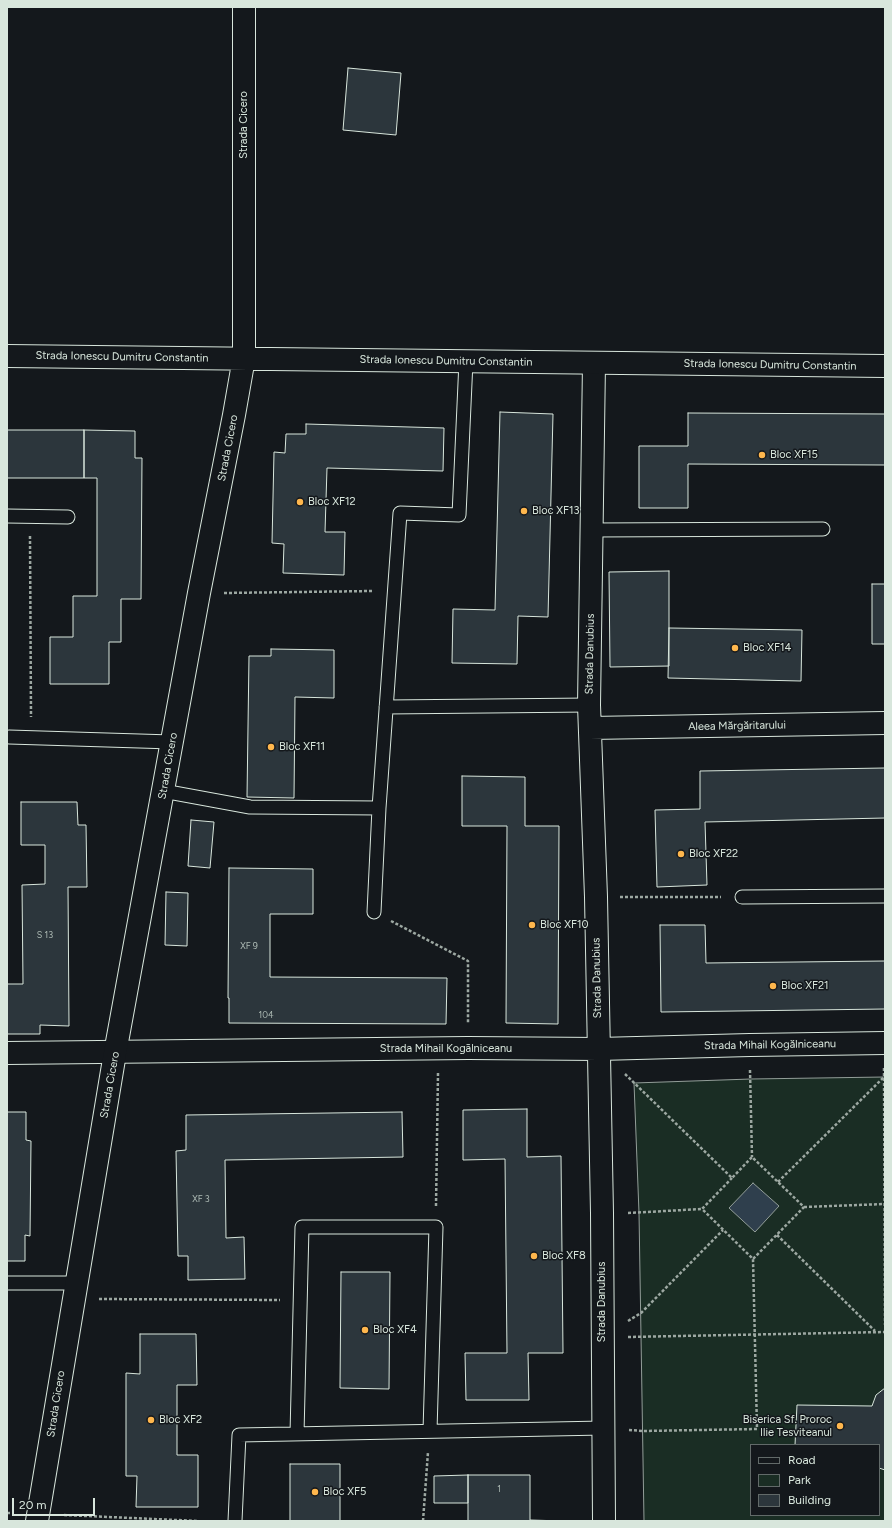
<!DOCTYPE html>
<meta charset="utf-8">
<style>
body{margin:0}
#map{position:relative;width:892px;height:1528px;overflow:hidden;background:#14181c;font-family:Figtree,sans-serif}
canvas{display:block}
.frame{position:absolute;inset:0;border:8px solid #d8e6dc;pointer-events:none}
.legend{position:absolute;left:750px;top:1444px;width:130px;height:72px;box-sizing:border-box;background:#14181c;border:1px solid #626a69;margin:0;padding:5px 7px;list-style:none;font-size:12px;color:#d8e6dc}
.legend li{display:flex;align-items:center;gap:8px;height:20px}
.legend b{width:20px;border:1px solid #626a69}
.scale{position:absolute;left:12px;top:1498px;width:83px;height:18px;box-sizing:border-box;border:2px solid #d8e6dc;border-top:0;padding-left:5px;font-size:12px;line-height:14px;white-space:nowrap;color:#d8e6dc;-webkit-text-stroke:3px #14181c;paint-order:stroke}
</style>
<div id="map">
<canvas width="892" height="1528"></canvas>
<div class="frame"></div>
<ul class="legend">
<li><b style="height:5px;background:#14181c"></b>Road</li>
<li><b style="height:11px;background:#1a2d24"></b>Park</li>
<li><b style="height:11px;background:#2c363c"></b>Building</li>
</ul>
<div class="scale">20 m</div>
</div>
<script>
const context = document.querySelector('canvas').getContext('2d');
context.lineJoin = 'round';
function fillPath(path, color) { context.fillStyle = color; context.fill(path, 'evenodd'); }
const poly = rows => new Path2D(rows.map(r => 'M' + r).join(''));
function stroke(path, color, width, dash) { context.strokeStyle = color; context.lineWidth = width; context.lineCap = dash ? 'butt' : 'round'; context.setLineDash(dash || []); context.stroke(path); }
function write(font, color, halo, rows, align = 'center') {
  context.font = font + ' Figtree,sans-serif'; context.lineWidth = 3; context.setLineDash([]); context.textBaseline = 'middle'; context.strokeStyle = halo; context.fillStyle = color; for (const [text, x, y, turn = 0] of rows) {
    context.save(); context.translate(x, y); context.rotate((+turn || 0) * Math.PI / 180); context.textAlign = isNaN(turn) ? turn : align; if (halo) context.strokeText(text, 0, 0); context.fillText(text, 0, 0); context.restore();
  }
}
const green = poly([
 [885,1077,885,1521,644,1521,639,1213,634,1083,751,1079,885,1077],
 [751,1445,879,1445,879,1515,751,1515,751,1445]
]);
const water = poly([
 [753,1183,779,1206,755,1232,729,1208,753,1183]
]);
const building = poly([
 [348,68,401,73,396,135,343,130,348,68],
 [500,412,553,414,548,617,518,616,517,664,452,663,453,609,495,610,500,412],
 [688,413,885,414,885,510,885,465,688,464,688,508,639,508,639,446,688,446,688,413],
 [306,424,444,428,443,471,327,468,325,532,345,532,344,575,283,573,284,544,272,543,274,452,285,453,286,434,306,434,306,424],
 [7,430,84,430,84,478,7,478,7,430],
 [84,430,135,431,135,458,142,458,141,599,121,599,121,642,109,642,109,684,50,684,50,637,73,637,73,596,97,596,97,478,84,478,84,430],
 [669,571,669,666,610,667,609,572,669,571],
 [872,584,885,584,885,644,872,644,872,584],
 [669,628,802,630,801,681,668,678,669,628],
 [271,649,334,650,334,698,295,697,294,798,247,797,249,656,271,656,271,649],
 [885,768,885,818,705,822,707,885,657,887,655,810,700,809,700,771,885,768],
 [462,776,525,777,525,826,559,826,558,1024,506,1023,507,826,462,826,462,776],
 [21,802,77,802,78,825,86,825,87,887,68,887,69,1026,40,1025,40,1034,7,1034,7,984,23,984,22,885,45,884,45,845,21,845,21,802],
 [191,820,214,822,210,868,188,866,191,820],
 [229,868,313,869,313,914,270,914,270,977,447,978,446,1024,229,1023,229,998,228,998,229,868],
 [166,892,188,893,187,946,165,945,166,892],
 [660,925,705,925,706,963,885,961,885,1009,661,1012,660,925],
 [527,1109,527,1157,561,1156,563,1353,528,1353,529,1400,466,1400,465,1353,507,1353,505,1159,463,1160,463,1110,527,1109],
 [7,1112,26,1112,26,1140,31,1141,30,1236,25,1235,25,1261,7,1261,7,1112],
 [402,1112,403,1157,225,1160,226,1238,244,1237,245,1279,188,1280,188,1256,178,1256,176,1151,186,1150,186,1115,402,1112],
 [341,1272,390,1272,389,1389,340,1388,341,1272],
 [140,1334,196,1334,197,1385,177,1385,177,1455,198,1455,198,1507,136,1507,137,1476,126,1476,126,1373,140,1374,140,1334],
 [885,1388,885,1470,879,1468,879,1445,795,1445,797,1405,872,1406,876,1395,885,1388],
 [290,1464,340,1464,340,1521,290,1521,290,1464],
 [468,1475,530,1475,530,1520,563,1521,468,1521,468,1475],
 [468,1475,468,1503,434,1503,434,1476,468,1475]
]);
const path = poly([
 [30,536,31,717],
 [224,593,373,591],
 [620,897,721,897],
 [391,921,468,961,468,1024],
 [884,1068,885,1325],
 [750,1070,752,1157],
 [625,1074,732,1178,752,1157,804,1207,753,1259,702,1209,732,1178],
 [778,1182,884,1077],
 [436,1206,438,1073],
 [804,1207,884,1204],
 [628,1213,702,1209],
 [777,1235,875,1331],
 [99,1299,280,1300],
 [628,1321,641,1313,723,1230],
 [628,1337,885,1332],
 [629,1430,643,1431,757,1429,753,1259],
 [7,1513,13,1513],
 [64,1515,199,1521],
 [423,1521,428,1452]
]);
const lane = poly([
 [7,516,68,517],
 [592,530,823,529],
 [386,707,589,705],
 [9,737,172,742],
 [163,791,250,807,379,808,400,513,459,515,466,361],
 [742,897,885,896],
 [374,912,379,808],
 [7,1283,77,1283],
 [297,1434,302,1227,436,1227,430,1431],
 [235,1521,239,1435,604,1428]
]);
const street = poly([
 [594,363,589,705,596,897,602,1213,604,1521],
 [590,728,885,723],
 [7,1053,468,1048,599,1049,750,1045,885,1043]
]);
const secondary = poly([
 [7,356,885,366],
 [37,1521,115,1053,199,593,234,415,244,358,244,7]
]);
const markers = [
 [762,455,4,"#ffb74d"],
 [300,502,4,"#ffb74d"],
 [524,511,4,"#ffb74d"],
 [735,648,4,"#ffb74d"],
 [271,747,4,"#ffb74d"],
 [681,854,4,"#ffb74d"],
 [532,925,4,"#ffb74d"],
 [773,986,4,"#ffb74d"],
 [534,1256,4,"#ffb74d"],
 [365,1330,4,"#ffb74d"],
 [151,1420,4,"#ffb74d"],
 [840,1426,4,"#ffb74d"],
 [315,1492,4,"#ffb74d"]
];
const numberNames = [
 ["S 13",45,935],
 ["XF 9",249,946],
 ["104",266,1015],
 ["XF 3",201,1199],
 ["1",499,1489]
];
const streetNames = [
 ["Strada Cicero",244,125,-90],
 ["Strada Ionescu Dumitru Constantin",122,357,1],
 ["Strada Ionescu Dumitru Constantin",446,361,1],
 ["Strada Ionescu Dumitru Constantin",770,365,1],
 ["Strada Cicero",228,448,-79],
 ["Strada Danubius",590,654,-89],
 ["Aleea Mărgăritarului",737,726,-1],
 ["Strada Cicero",168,766,-80],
 ["Strada Danubius",597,978,-91],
 ["Strada Mihail Kogălniceanu",770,1045,-1],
 ["Strada Mihail Kogălniceanu",446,1049],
 ["Strada Cicero",110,1085,-80],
 ["Strada Danubius",602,1302,-90],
 ["Strada Cicero",56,1404,-81]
];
const poiNames = [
 ["Bloc XF15",770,455],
 ["Bloc XF12",308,502],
 ["Bloc XF13",532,511],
 ["Bloc XF14",743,648],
 ["Bloc XF11",279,747],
 ["Bloc XF22",689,854],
 ["Bloc XF10",540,925],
 ["Bloc XF21",781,986],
 ["Bloc XF8",542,1256],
 ["Bloc XF4",373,1330],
 ["Bloc XF2",159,1420],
 ["Biserica Sf. Proroc",832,1420,"right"],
 ["Ilie Tesviteanul",832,1433,"right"],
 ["Bloc XF5",323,1492]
];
fillPath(green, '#1a2d24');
stroke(green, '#939e99', 1);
fillPath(water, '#2f3f4d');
stroke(water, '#939e99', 1);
fillPath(building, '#2c363c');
stroke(building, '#d8e6dc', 1);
stroke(lane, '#d8e6dc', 15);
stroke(street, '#d8e6dc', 24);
stroke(secondary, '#d8e6dc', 24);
stroke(path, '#9da8a2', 2.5, [3, 2]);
stroke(lane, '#14181c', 13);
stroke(street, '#14181c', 22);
stroke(secondary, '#14181c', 22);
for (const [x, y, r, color] of markers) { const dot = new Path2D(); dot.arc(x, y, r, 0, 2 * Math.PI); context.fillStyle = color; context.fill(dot); stroke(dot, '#14181c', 1.5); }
write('9px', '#adbab4', null, numberNames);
write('11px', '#d8e6dc', '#14181c', streetNames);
write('11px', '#d8e6dc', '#14181c', poiNames, 'left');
</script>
